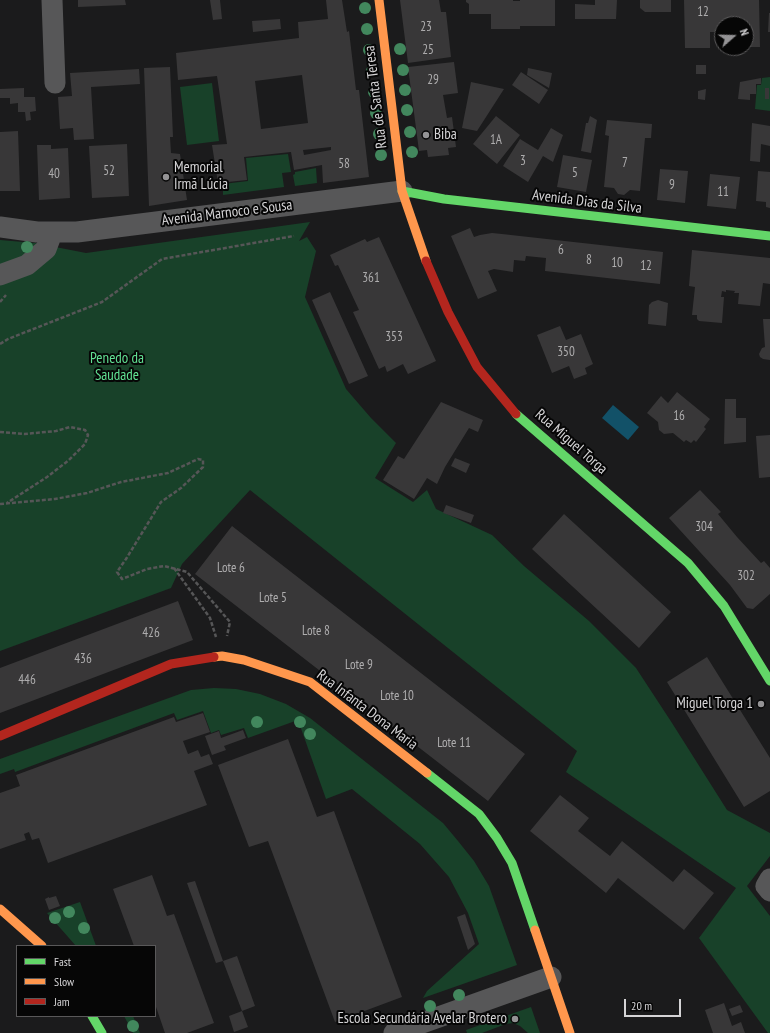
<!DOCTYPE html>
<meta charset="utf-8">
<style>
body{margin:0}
#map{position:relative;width:770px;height:1033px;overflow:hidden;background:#1b1b1c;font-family:"PT Sans Narrow",sans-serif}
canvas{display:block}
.legend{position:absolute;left:16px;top:945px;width:140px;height:72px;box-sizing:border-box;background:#060606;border:1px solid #595859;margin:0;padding:5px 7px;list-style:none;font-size:12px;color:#d5d4d6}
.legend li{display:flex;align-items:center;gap:8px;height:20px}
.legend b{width:20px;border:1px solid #595859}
.north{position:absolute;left:714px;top:16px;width:40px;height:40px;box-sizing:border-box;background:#060606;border:1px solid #595859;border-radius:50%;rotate:70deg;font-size:11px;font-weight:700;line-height:16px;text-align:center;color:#d5d4d6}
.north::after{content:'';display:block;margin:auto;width:14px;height:18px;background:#949395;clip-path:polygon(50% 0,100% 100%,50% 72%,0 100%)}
.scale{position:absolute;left:624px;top:999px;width:57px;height:18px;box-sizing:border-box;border:2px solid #d5d4d6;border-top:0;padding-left:5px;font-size:12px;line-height:14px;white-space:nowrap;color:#d5d4d6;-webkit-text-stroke:3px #060606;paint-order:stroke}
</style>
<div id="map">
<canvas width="770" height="1033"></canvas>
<ul class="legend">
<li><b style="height:5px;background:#63d668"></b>Fast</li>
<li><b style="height:5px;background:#ff974d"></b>Slow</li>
<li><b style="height:5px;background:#b3261e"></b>Jam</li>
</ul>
<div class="north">N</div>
<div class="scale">20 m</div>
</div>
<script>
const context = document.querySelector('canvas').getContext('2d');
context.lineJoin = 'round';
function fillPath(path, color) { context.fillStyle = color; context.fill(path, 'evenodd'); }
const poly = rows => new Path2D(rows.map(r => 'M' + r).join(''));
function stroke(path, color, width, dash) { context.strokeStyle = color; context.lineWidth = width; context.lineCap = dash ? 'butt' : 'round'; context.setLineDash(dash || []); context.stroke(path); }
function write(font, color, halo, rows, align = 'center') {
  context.font = font + ' "PT Sans Narrow",sans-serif'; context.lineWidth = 4; context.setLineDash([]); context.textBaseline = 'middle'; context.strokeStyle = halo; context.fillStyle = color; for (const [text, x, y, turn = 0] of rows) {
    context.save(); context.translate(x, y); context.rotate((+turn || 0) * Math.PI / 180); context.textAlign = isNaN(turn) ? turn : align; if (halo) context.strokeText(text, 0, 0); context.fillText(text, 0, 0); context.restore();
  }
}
const green = poly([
 [770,77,770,111,755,109,757,85,761,85,762,78],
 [212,83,219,141,187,145,180,87],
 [288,154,291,172,282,173,284,187,223,195,223,184,248,181,246,158],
 [316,168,317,183,295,186,293,175,295,174,295,172],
 [310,222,299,241,307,237,316,251,305,297,346,389,371,418,396,443,375,478,413,502,427,490,436,509,492,535,524,566,589,621,636,668,672,723,727,810,770,833,770,856,747,886,770,916,770,1033,768,1033,699,938,736,888,566,772,577,751,250,490,182,564,171,588,0,651,0,240,35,243,86,253],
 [214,688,236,689,260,694,286,704,310,718,443,823,458,841,474,861,489,886,517,965,423,998,427,991,479,944,468,913,449,877,420,844,352,789,326,799,298,720,248,738,244,728,221,735,219,730,211,733,203,711,177,720,174,713,15,772,14,769,0,774,0,759,191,690],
 [80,902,95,943,96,946,76,946,47,913],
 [531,1007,540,1033,528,1033,520,1026,513,1023,506,1024,482,1033,467,1033,466,1030],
 [124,1016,133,1016,140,1033,133,1033]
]);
const water = poly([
 [613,405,639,427,628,440,602,418]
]);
const building = poly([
 [78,0,125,0,126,5,78,7],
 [210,0,220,0,222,19,213,20],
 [326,0,342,0,347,32,349,31,356,90,359,90,369,177,323,183,322,165,294,170,291,152,244,157,247,180,218,183,212,145,227,144,217,76,178,80,176,53,299,38,298,22,328,19],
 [302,75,308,123,261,129,255,81],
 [331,147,331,150,304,155,303,150],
 [400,0,439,0,441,12,446,12,451,57,408,63],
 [466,0,513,0,513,1,520,1,520,0,555,0,555,26,520,26,520,29,491,29,491,14,469,14,469,4,466,2],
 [595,0,617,0,616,19,575,19,575,4,595,5],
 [640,0,671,0,671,12,645,12,640,8],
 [684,0,759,0,760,47,746,47,746,24,722,24,722,32,710,32,710,48,685,48],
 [769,13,770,13,770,32,768,32],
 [280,19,281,29,253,32,252,21],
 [454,62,458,93,443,95,447,118,452,117,456,147,448,148,449,155,428,157,427,150,419,151,408,67],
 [696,65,706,65,706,74,696,74],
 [170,67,173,137,170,137,171,153,180,154,187,200,149,206,144,68],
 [528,68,552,73,549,88,527,75],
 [139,69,140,84,91,87,94,139,74,140,73,128,60,129,58,97,72,96,70,73],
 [521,72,548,90,539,104,512,85],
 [761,78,761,84,756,84,756,94,750,94,750,100,738,99,740,82],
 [471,82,504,89,477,131,462,128],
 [24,88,24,97,35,97,36,111,30,112,31,120,26,121,25,112,18,112,18,103,10,104,10,98,0,98,0,89],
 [765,88,769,88,769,99,765,99],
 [706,89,705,100,698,99,698,91],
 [496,116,520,135,497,164,473,144],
 [590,116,597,120,591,153,581,151,586,123,588,123],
 [607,120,652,124,651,138,645,138,640,191,630,190,624,195,618,194,614,188,604,187,609,136,605,135],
 [752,123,770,126,770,146,761,144,760,162,750,161],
 [551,128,563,135,553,162,543,156,528,182,503,166,520,139,538,150],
 [18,131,20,191,0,191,0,132],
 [127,144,129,196,92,198,89,146],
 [37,145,51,145,51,149,68,148,70,198,39,200],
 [563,155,592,160,586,192,557,187],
 [660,169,688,171,685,203,657,200],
 [758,171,770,172,770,208,766,207,766,202,756,201],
 [710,174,740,177,736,209,707,206],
 [470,228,474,237,480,235,492,233,502,234,663,252,660,284,545,271,546,258,526,256,525,261,514,260,513,272,494,269,488,271,497,291,478,299,451,236],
 [379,237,436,361,408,374,403,364,387,372,385,366,379,369,353,312,359,310,338,265,335,266,330,255,365,239,367,242],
 [692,250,770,258,770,284,763,283,760,306,738,304,739,293,734,293,735,291,726,290,726,292,722,291,721,297,724,297,722,323,699,321,697,319,697,315,692,315,695,287,689,286],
 [330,292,368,376,349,384,312,300],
 [658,300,668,303,666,326,648,324,649,305,652,302],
 [763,319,770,319,770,360,763,359,760,357,759,354,762,348,765,347],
 [560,326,566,340,581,334,593,364,585,368,587,374,574,379,569,366,552,373,537,335],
 [677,392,710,419,704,427,706,429,696,442,694,440,691,443,686,440,684,442,673,433,664,434,659,430,658,422,647,413,661,396,668,403],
 [725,399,736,399,736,418,746,418,746,442,724,444],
 [441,402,483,420,478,432,469,428,445,467,437,484,427,478,414,499,383,480,398,456,404,459],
 [770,435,770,477,759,478,756,436],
 [455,458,470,464,466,473,451,466],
 [700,490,721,512,718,514,737,537,761,563,764,561,770,568,770,594,753,609,747,608,730,585,669,518],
 [446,505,474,515,471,523,443,513],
 [564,514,671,612,639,648,532,549],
 [232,526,525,754,488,801,195,574],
 [178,601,193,640,0,713,0,668],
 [707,657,770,758,770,791,744,807,667,682],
 [203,713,210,732,183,741,188,754,198,750,201,757,209,754,213,764,194,771,207,805,48,863,39,838,32,840,29,832,24,834,26,840,0,849,0,793,20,786,16,775,174,717,176,722],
 [243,730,246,738,224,746,226,750,212,755,205,736,219,731,221,738],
 [288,739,317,817,334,811,402,997,335,1022,268,841,249,847,218,765],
 [560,795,589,818,578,831,610,856,622,841,673,882,684,869,714,893,684,930,618,878,606,893,530,831],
 [152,875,167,916,174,914,214,1023,187,1033,165,1033,155,1004,155,946,134,946,113,889],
 [195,881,223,961,216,963,187,883],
 [56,896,60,906,49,910,45,899,49,897,49,898],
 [465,914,475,944,468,950,457,917],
 [237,956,255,1006,242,1011,223,961],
 [724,1003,732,1026,741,1022,745,1033,713,1033,705,1010],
 [740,1005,743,1012,732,1016,729,1009],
 [242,1011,248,1027,234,1032,229,1016]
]);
const path = poly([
 [0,302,6,295],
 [0,344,8,339,102,302,162,259,294,236],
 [0,432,24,434,56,431,70,427,85,430,88,435,85,444,69,460,47,477,7,503],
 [0,504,55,499,87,493,121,482,168,473,198,459,203,460,203,467,181,488,161,502,126,559,117,572,122,579,147,569,164,566,187,572,230,622,227,636],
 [174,568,210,618,216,637]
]);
const street = poly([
 [52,0,55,83],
 [0,227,37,232,77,232,402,191],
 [0,275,27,265,46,249,52,233],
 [770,879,766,886,770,891],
 [394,1033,551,977]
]);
const fast = poly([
 [402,191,444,199,770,236],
 [516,414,688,563,724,606,770,681],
 [427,773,479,814,497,838,512,863,535,930],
 [92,1016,102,1033]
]);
const slow = poly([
 [379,0,402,191,426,261],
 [214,657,222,656,244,660,310,682,427,773],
 [0,909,42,946],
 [535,930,570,1033]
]);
const jam = poly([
 [426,261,448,312,477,367,516,414],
 [0,736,171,664,214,657]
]);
const trees = [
 [365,8],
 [367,29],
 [400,49],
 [369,50],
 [403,70],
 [372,71],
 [405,90],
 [374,92],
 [407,110],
 [376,113],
 [410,132],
 [379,134],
 [412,152],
 [381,155],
 [27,247],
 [257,722],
 [300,722],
 [310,734],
 [69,912],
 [55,918],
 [84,928],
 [459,995],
 [430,1006],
 [133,1026]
];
const markers = [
 [426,135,4,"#949395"],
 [166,177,4,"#949395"],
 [761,704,4,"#949395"],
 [515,1019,4,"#949395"]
];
const numberNames = [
 ["12",703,12],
 ["23",426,27],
 ["25",428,50],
 ["29",433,80],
 ["1A",496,140],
 ["3",523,161],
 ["7",625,163],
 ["58",344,164],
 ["52",109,171],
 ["5",575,173],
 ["40",54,174],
 ["9",672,185],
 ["11",723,192],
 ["6",561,250],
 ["8",589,260],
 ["10",617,263],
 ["12",646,266],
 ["361",371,278],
 ["353",394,337],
 ["350",566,352],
 ["16",679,416],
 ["304",704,527],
 ["Lote 6",231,568],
 ["302",746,576],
 ["Lote 5",273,598],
 ["Lote 8",316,631],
 ["426",151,633],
 ["436",83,659],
 ["Lote 9",359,665],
 ["446",27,680],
 ["Lote 10",397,696],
 ["Lote 11",454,743]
];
const streetNames = [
 ["Rua de Santa Teresa",376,97,-97],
 ["Avenida Dias da Silva",587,202,7],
 ["Avenida Marnoco e Sousa",227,213,-7],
 ["Rua Miguel Torga",571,442,41],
 ["Rua Infanta Dona Maria",367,710,37]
];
const poiNames = [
 ["Biba",434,135],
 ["Memorial",174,168],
 ["Irmã Lúcia",174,185],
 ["Miguel Torga 1",753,704,"right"],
 ["Escola Secundária Avelar Brotero",507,1019,"right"]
];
const parkNames = [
 ["Penedo da",117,359],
 ["Saudade",117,376]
];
fillPath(green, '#184129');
fillPath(water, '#125168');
fillPath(building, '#383738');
stroke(path, '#565657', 2.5, [4, 2]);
stroke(street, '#575758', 21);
stroke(fast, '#63d668', 9);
stroke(slow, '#ff974d', 9);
stroke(jam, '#b3261e', 9);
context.fillStyle = '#42875d';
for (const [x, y] of trees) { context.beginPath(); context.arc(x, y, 6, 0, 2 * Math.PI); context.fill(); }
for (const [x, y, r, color] of markers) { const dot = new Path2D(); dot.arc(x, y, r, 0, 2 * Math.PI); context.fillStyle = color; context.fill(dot); stroke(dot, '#060606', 1.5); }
write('13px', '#aeadae', null, numberNames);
write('15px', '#d5d4d6', '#060606', streetNames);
write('15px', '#d5d4d6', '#060606', poiNames, 'left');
write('15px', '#61e093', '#060606', parkNames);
</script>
